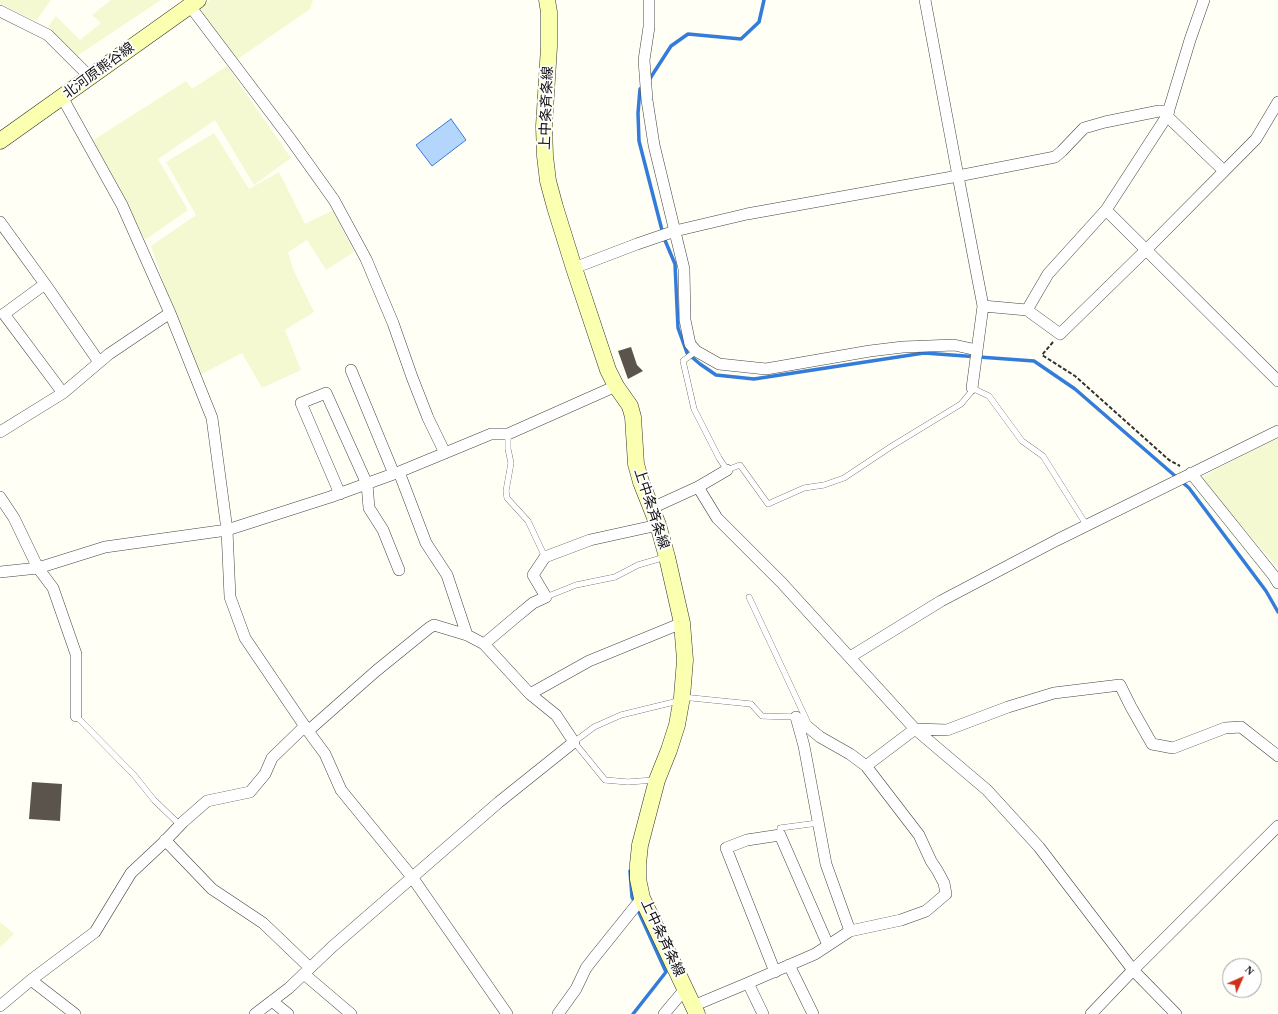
<!DOCTYPE html>
<meta charset="utf-8">
<style>
body{margin:0}
#map{position:relative;width:1278px;height:1014px;overflow:hidden;background:#fffff5;font-family:"Times New Roman",serif}
canvas{display:block}
.north{position:absolute;left:1222px;top:958px;width:40px;height:40px;box-sizing:border-box;background:#fff;border:1px solid #a0a0a0;border-radius:50%;rotate:45deg;font-size:11px;font-weight:700;line-height:16px;text-align:center;color:#111}
.north::after{content:'';display:block;margin:auto;width:14px;height:18px;background:#d0301a;clip-path:polygon(50% 0,100% 100%,50% 72%,0 100%)}
</style>
<div id="map">
<canvas width="1278" height="1014"></canvas>
<div class="north">N</div>
</div>
<script>
const context = document.querySelector('canvas').getContext('2d');
context.lineJoin = 'round';
function fillPath(path, color) { context.fillStyle = color; context.fill(path, 'evenodd'); }
const poly = rows => new Path2D(rows.map(r => 'M' + r).join(''));
function stroke(path, color, width, dash) { context.strokeStyle = color; context.lineWidth = width; context.lineCap = dash ? 'butt' : 'round'; context.setLineDash(dash || []); context.stroke(path); }
function write(font, color, halo, rows, align = 'center') {
  context.font = font + ' "Times New Roman","Noto Sans JP",serif'; context.lineWidth = 4; context.setLineDash([]); context.textBaseline = 'middle'; context.strokeStyle = halo; context.fillStyle = color; for (const [text, x, y, turn = 0] of rows) {
    context.save(); context.translate(x, y); context.rotate((+turn || 0) * Math.PI / 180); context.textAlign = isNaN(turn) ? turn : align; if (halo) context.strokeText(text, 0, 0); context.fillText(text, 0, 0); context.restore();
  }
}
const farmland = poly([
 [0,0,51,0,36,21,0,4],
 [111,0,161,0,77,56,48,27,56,16,80,40,101,23,92,15],
 [210,0,313,0,310,9,232,63,195,11],
 [227,66,291,158,254,185,215,120,158,159,188,210,145,240,92,141,186,81,192,89],
 [214,133,249,189,279,172,305,224,333,210,354,252,326,270,307,240,288,252,293,269,314,312,285,330,301,370,262,388,242,353,196,377,151,246,196,215,166,162],
 [1278,437,1278,568,1200,478],
 [0,922,14,934,0,947]
]);
const water = poly([
 [451,119,466,140,432,166,416,145,451,119]
]);
const stream = poly([
 [649,80,671,46,688,34,741,39,759,22,764,0],
 [643,86,640,89,638,113,639,141,664,238,675,264,678,328,687,353,700,364,716,375,754,379,924,353,1034,361,1075,389,1189,488,1266,591,1278,612],
 [630,871,632,897,635,903],
 [633,1014,666,972,637,908]
]);
const building = poly([
 [631,347,637,365,643,371,628,379,618,351],
 [32,782,62,784,60,821,29,819]
]);
const path = poly([
 [1053,342,1042,355,1075,376,1169,460,1180,466]
]);
const lane = poly([
 [696,351,683,361,694,409,719,458,727,470,740,465,768,504,804,488,824,485,844,478,892,446,961,404,971,392,972,388,989,396,1022,441,1043,456,1087,526],
 [508,434,508,449,511,463,506,491,507,498,528,521,545,557],
 [546,597,576,585,615,577,638,565,665,557],
 [749,597,808,723],
 [76,716,134,775,154,800,180,825],
 [654,780,628,782,605,780,574,742,594,727,621,715,674,702,682,697,751,704,762,716,796,717],
 [780,835,780,828,818,823]
]);
const street = poly([
 [649,0,649,27,644,60,647,100,654,145,684,269,685,320,690,344,696,351,719,364,766,369,870,351,903,347,954,345,977,350],
 [925,0,958,176,1055,157,1062,151,1084,128,1105,122,1159,111,1169,111],
 [190,6,289,137,334,200,366,259,393,323,412,377,428,418,445,453],
 [0,11,48,35,90,77],
 [1167,116,1224,171],
 [1106,210,1278,381],
 [0,222,45,284,99,362],
 [574,268,637,244,675,231,747,214,958,176,983,306,1027,310,1060,334,1146,250,1256,139,1278,102],
 [45,284,4,314,63,393],
 [1027,310,1048,274,1106,210,1167,116,1190,40,1204,0],
 [351,370,394,474],
 [972,388,983,306],
 [0,432,63,393,109,354,170,313],
 [399,472,426,543,447,575,467,635],
 [1191,473,1273,575,1278,583],
 [698,487,717,518,781,582,915,729,987,790,1039,847,1133,970,1176,1014],
 [340,494,301,403,326,393,367,484,369,508,383,530,399,570],
 [0,497,14,518,38,568,53,588,76,654,76,716],
 [652,508,698,487,727,470],
 [0,572,38,568,105,547,227,530,212,418,170,313,122,205,62,97],
 [484,644,516,617,533,603,546,597,533,575,545,557,590,540,658,525],
 [850,657,941,601,1057,540,1278,431],
 [530,694,589,661,682,623],
 [796,717,820,737,850,754,866,766,915,729,947,730,1008,707,1054,693,1120,685,1131,707,1152,744,1173,748,1225,728,1241,727,1278,756],
 [796,717,804,746,826,864,850,931],
 [165,840,212,889,263,923,310,968],
 [789,965,813,1014],
 [775,972,726,848,747,840,780,835,828,945],
 [304,974,351,1014],
 [31,980,75,1014],
 [748,983,763,1014],
 [272,1001,288,1014],
 [0,1006,31,980,95,932,131,873,163,843,183,822,207,801,250,792,265,774,272,758,305,726],
 [693,1006,748,983,815,954,850,931,901,920,926,911,946,894,944,883,937,870,931,861,919,835,866,766],
 [255,1014,289,988,332,947,499,802,574,742,556,715,530,694,484,644,467,635,434,625,429,628,376,671,308,731],
 [507,1014,412,877,341,790,325,754,308,731,245,638,230,597,227,530,330,497,399,472,491,434,508,434,616,386],
 [558,1014,576,989,586,968,593,959,642,898],
 [664,1014,685,989],
 [1091,1014,1133,970,1278,826]
]);
const secondary = poly([
 [547,0,549,12,549,47,544,126,545,156,548,181,555,207,574,268,608,370,616,386,630,406,633,417,636,464,641,482,658,525,667,557,682,623,685,660,682,697,677,725,669,750,657,780,646,822,640,845,638,864,638,879,642,898,697,1014],
 [0,141,198,0]
]);
const streetNames = [
 ["北河原熊谷線",99,71,-36],
 ["上中条斉条線",547,108,-88],
 ["上中条斉条線",651,509,72],
 ["上中条斉条線",662,938,65]
];
fillPath(farmland, '#f5f9d1');
fillPath(water, '#b4d5fc');
stroke(water, '#347cda', 1);
stroke(stream, '#347cda', 3.5);
fillPath(building, '#5b544c');
stroke(lane, '#444', 6);
stroke(street, '#444', 12);
stroke(secondary, '#333', 17);
stroke(path, '#333', 2, [4, 2]);
stroke(lane, '#fff', 5.5);
stroke(street, '#fff', 11);
stroke(secondary, '#fbffb0', 16);
write('14px', '#111', '#fff', streetNames);
</script>
